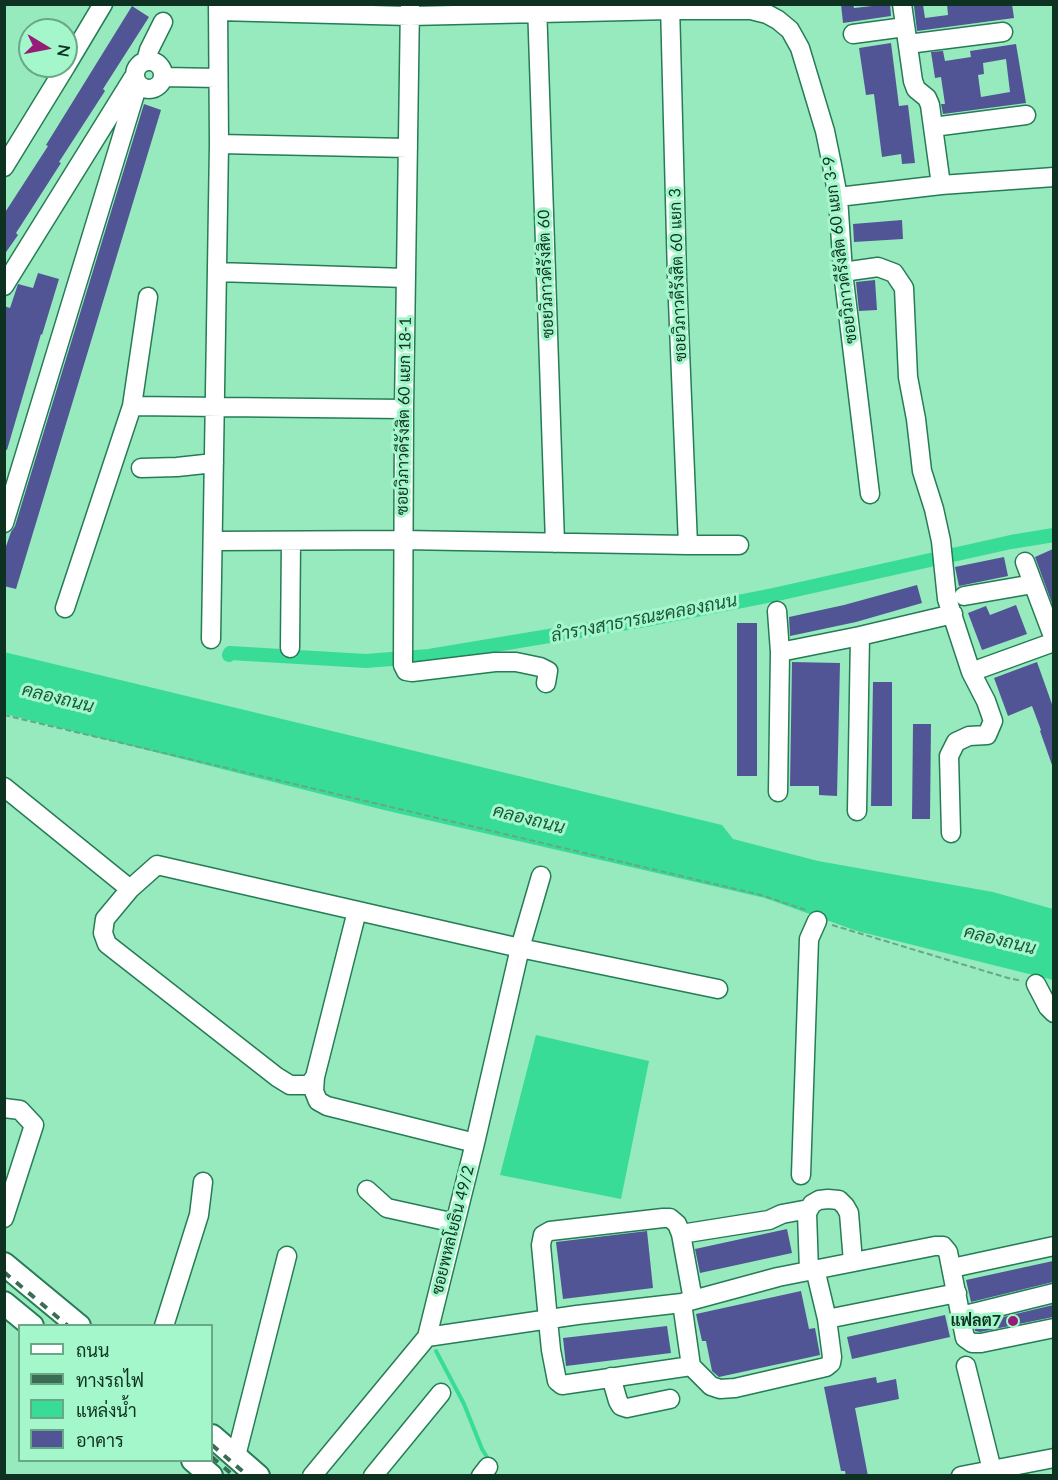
<!DOCTYPE html>
<meta charset="utf-8">
<style>
body{margin:0}
#map{position:relative;width:1058px;height:1480px;overflow:hidden;background:#97eabe;font-family:Lato,Sarabun,sans-serif}
canvas{display:block}
.frame{position:absolute;inset:0;border:6px solid #0e3221;pointer-events:none}
.legend{position:absolute;left:18px;top:1324px;width:195px;height:138px;box-sizing:border-box;background:#a4f7cb;border:2px solid #68a887;margin:0;padding:8px 10px;list-style:none;font-size:18px;color:#0e3221}
.legend li{display:flex;align-items:center;gap:12px;height:30px}
.legend b{width:30px;border:2px solid #68a887}
.north{position:absolute;left:18px;top:18px;width:60px;height:60px;box-sizing:border-box;background:#a4f7cb;border:2px solid #68a887;border-radius:50%;rotate:100deg;font-size:16px;font-weight:700;line-height:24px;text-align:center;color:#0e3221}
.north::after{content:'';display:block;margin:auto;width:21px;height:27px;background:#951d78;clip-path:polygon(50% 0,100% 100%,50% 72%,0 100%)}
</style>
<div id="map">
<canvas width="1058" height="1480"></canvas>
<div class="frame"></div>
<ul class="legend">
<li><b style="height:8px;background:#fff"></b>ถนน</li>
<li><b style="height:8px;background:#3a6d53"></b>ทางรถไฟ</li>
<li><b style="height:16px;background:#38dc97"></b>แหล่งน้ำ</li>
<li><b style="height:16px;background:#525595"></b>อาคาร</li>
</ul>
<div class="north">N</div>
</div>
<script>
const context = document.querySelector('canvas').getContext('2d');
context.lineJoin = 'round';
function fillPath(path, color) { context.fillStyle = color; context.fill(path, 'evenodd'); }
const poly = rows => new Path2D(rows.map(r => 'M' + r).join(''));
function stroke(path, color, width, dash) { context.strokeStyle = color; context.lineWidth = width; context.lineCap = dash ? 'butt' : 'round'; context.setLineDash(dash || []); context.stroke(path); }
function write(font, color, halo, rows, align = 'center') {
  context.font = font + ' Lato,Sarabun,sans-serif'; context.lineWidth = 6; context.setLineDash([]); context.textBaseline = 'middle'; context.strokeStyle = halo; context.fillStyle = color; for (const [text, x, y, turn = 0] of rows) {
    context.save(); context.translate(x, y); context.rotate((+turn || 0) * Math.PI / 180); context.textAlign = isNaN(turn) ? turn : align; if (halo) context.strokeText(text, 0, 0); context.fillText(text, 0, 0); context.restore();
  }
}
const water = poly([
 [4,652,722,825,733,839,818,861,993,892,1053,909,1053,980,857,931,765,898,384,810,5,714],
 [536,1035,649,1061,621,1199,500,1175]
]);
const stream = poly([
 [436,1351,464,1404,482,1449,490,1462]
]);
const canal = poly([
 [229,655,230,653,366,661,429,656,651,619,773,595,1011,542,1054,535]
]);
const building = poly([
 [841,4,853,4,854,8,890,4,891,16,843,23],
 [947,4,1012,4,1014,18,917,31,914,6,923,5,925,18,948,15],
 [132,6,149,17,103,89,105,91,59,162,61,163,16,233,18,235,4,255,4,214,48,146,46,145],
 [891,43,899,106,908,105,915,163,902,164,901,154,882,157,874,94,866,95,859,48],
 [1016,44,1026,103,943,114,941,104,945,104,941,77,935,78,931,52,943,51,945,61,971,57,970,51],
 [1006,59,1010,92,981,97,978,75,984,74,983,63],
 [144,104,161,110,16,589,4,586,4,552,11,532,15,526],
 [902,220,903,239,854,242,853,224],
 [38,273,59,279,42,335,41,334,7,450,4,449,4,306,10,308,18,284,33,288],
 [875,280,877,310,859,311,856,282],
 [1053,549,1053,606,1035,557],
 [1004,557,1008,576,959,586,955,567],
 [917,585,922,603,856,622,790,636,789,617,844,605],
 [1016,605,1027,634,982,650,968,613,986,606,990,615],
 [737,623,757,623,757,776,737,776],
 [792,662,840,663,837,796,819,795,819,786,790,786],
 [1037,662,1053,707,1052,765,1040,731,1041,730,1032,706,1008,716,994,678],
 [873,682,892,682,892,806,871,806],
 [913,724,931,724,930,819,912,819],
 [787,1229,792,1253,700,1273,695,1249],
 [647,1231,653,1288,563,1299,556,1242],
 [1053,1261,1053,1282,971,1302,966,1280],
 [801,1291,809,1329,815,1328,820,1355,719,1377,712,1371,706,1341,702,1341,696,1314],
 [1053,1305,1053,1317,980,1332,975,1331,974,1324],
 [945,1315,950,1337,852,1359,847,1337],
 [667,1326,671,1353,566,1366,563,1338],
 [876,1377,877,1383,896,1379,899,1399,855,1408,868,1476,846,1476,845,1471,841,1471,824,1387]
]);
const path = poly([
 [4,715,761,895,806,910],
 [832,925,1008,978,1022,981]
]);
const minor = poly([
 [410,4,404,409,403,665,406,671,412,672,495,662,516,662,540,667,548,671,546,683],
 [537,4,555,543],
 [670,4,677,277,688,545],
 [902,4,913,81,916,89,927,98,930,105,933,127,1026,115],
 [218,11,410,16,670,10,751,10,767,14,778,20,790,30,800,48,825,131,832,165,838,197,843,272,870,494],
 [853,34,905,27],
 [908,44,1003,32],
 '135 75a14 14 0 1 1 28 0a14 14 0 1 1-28 0Z',
 [146,61,149,50,163,22],
 [66,66,103,4],
 [163,77,218,78],
 [933,127,941,185],
 [219,144,408,148],
 [4,167,66,66],
 [838,197,941,185,1054,177],
 [217,272,406,278],
 [843,272,878,267,894,273,904,288,908,377,916,419,922,471,934,509,941,541,947,599,971,672,986,701,993,721,987,735,969,736,956,742,949,756,951,833],
 [4,286,133,78],
 [132,406,404,409],
 [141,468,177,467,214,463],
 [4,523,138,84],
 [213,541,403,540,688,545,739,545],
 [1025,562,1054,639],
 [964,596,1033,584],
 [65,608,132,406,148,297],
 [777,611,780,652,778,792],
 [211,639,219,144,218,4],
 [290,648,291,541],
 [780,652,860,636],
 [971,672,1054,642],
 [4,787,130,889],
 [857,811,860,636,953,614],
 [357,911,315,1077,309,1085,290,1085,277,1077,107,944,103,933,105,919,130,889,157,865,520,948,718,989],
 [1036,984,1048,1007,1054,1013],
 [315,1077,314,1091,318,1101,327,1106,475,1143],
 [4,1108,20,1110,34,1125,4,1218],
 [801,1175,809,939,817,921],
 [367,1190,387,1208,455,1223],
 [681,1234,769,1220,782,1214,809,1209],
 [952,1268,1054,1246],
 [815,1269,827,1319,957,1293],
 [809,1271,807,1213,812,1204,819,1200,828,1199,839,1200,845,1206,849,1213,853,1262],
 [682,1303,691,1366,711,1386,720,1389,735,1388,826,1367,831,1363,832,1357,827,1319],
 [961,1316,1054,1293],
 [164,1326,199,1215,203,1182],
 [427,1337,577,1315,682,1303,778,1277,935,1246,943,1246,948,1252,965,1338,972,1343,981,1343,1054,1328],
 [691,1366,562,1385,557,1381,551,1350,548,1320,541,1245,543,1235,550,1231,663,1218,670,1218,677,1224,681,1234,693,1300],
 [966,1366,992,1470],
 [611,1377,618,1401,621,1406,627,1408,670,1399],
 [236,1456,287,1256],
 [312,1476,427,1337,475,1143,520,948,541,876],
 [373,1476,441,1393],
 [481,1476,488,1467],
 [961,1476,1054,1458]
]);
const major = poly([
 [4,1264,79,1326],
 [4,1303,32,1326],
 [212,1436,258,1476],
 [193,1460,211,1476]
]);
const rail = poly([
 [4,1272,68,1326],
 [212,1445,248,1476],
 [212,1457,234,1476]
]);
const markers = [
 [1013,1321,6,"#951d78"]
];
const streetNames = [
 ["ซอยวิภาวดีรังสิต 60 แยก 3-9",840,250,-97],
 ["ซอยวิภาวดีรังสิต 60",546,274,-92],
 ["ซอยวิภาวดีรังสิต 60 แยก 3",678,275,-92],
 ["ซอยวิภาวดีรังสิต 60 แยก 18-1",404,416,-89],
 ["ซอยพหลโยธิน 49/2",453,1230,-76]
];
const poiNames = [
 ["แฟลต7",1001,1321]
];
const waterNames = [
 ["ลำรางสาธารณะคลองถนน",644,618,-11],
 ["คลองถนน",58,698,14],
 ["คลองถนน",529,819,14],
 ["คลองถนน",1000,940,14]
];
fillPath(water, '#38dc97');
stroke(stream, '#38dc97', 4);
stroke(canal, '#38dc97', 14);
fillPath(building, '#525595');
stroke(minor, '#257c55', 21);
stroke(major, '#257c55', 26);
stroke(path, '#66a886', 2, [6, 3]);
stroke(minor, '#fff', 18);
stroke(major, '#fff', 22);
stroke(rail, '#3a6d53', 4, [8, 8]);
for (const [x, y, r, color] of markers) { const dot = new Path2D(); dot.arc(x, y, r, 0, 2 * Math.PI); context.fillStyle = color; context.fill(dot); stroke(dot, '#a4f7cb', 2); }
write('16px', '#0e3221', '#a4f7cb', streetNames);
write('bold 16px', '#0e3221', '#a4f7cb', poiNames, 'right');
write('italic 18px', '#19563a', '#a4f7cb', waterNames);
</script>
